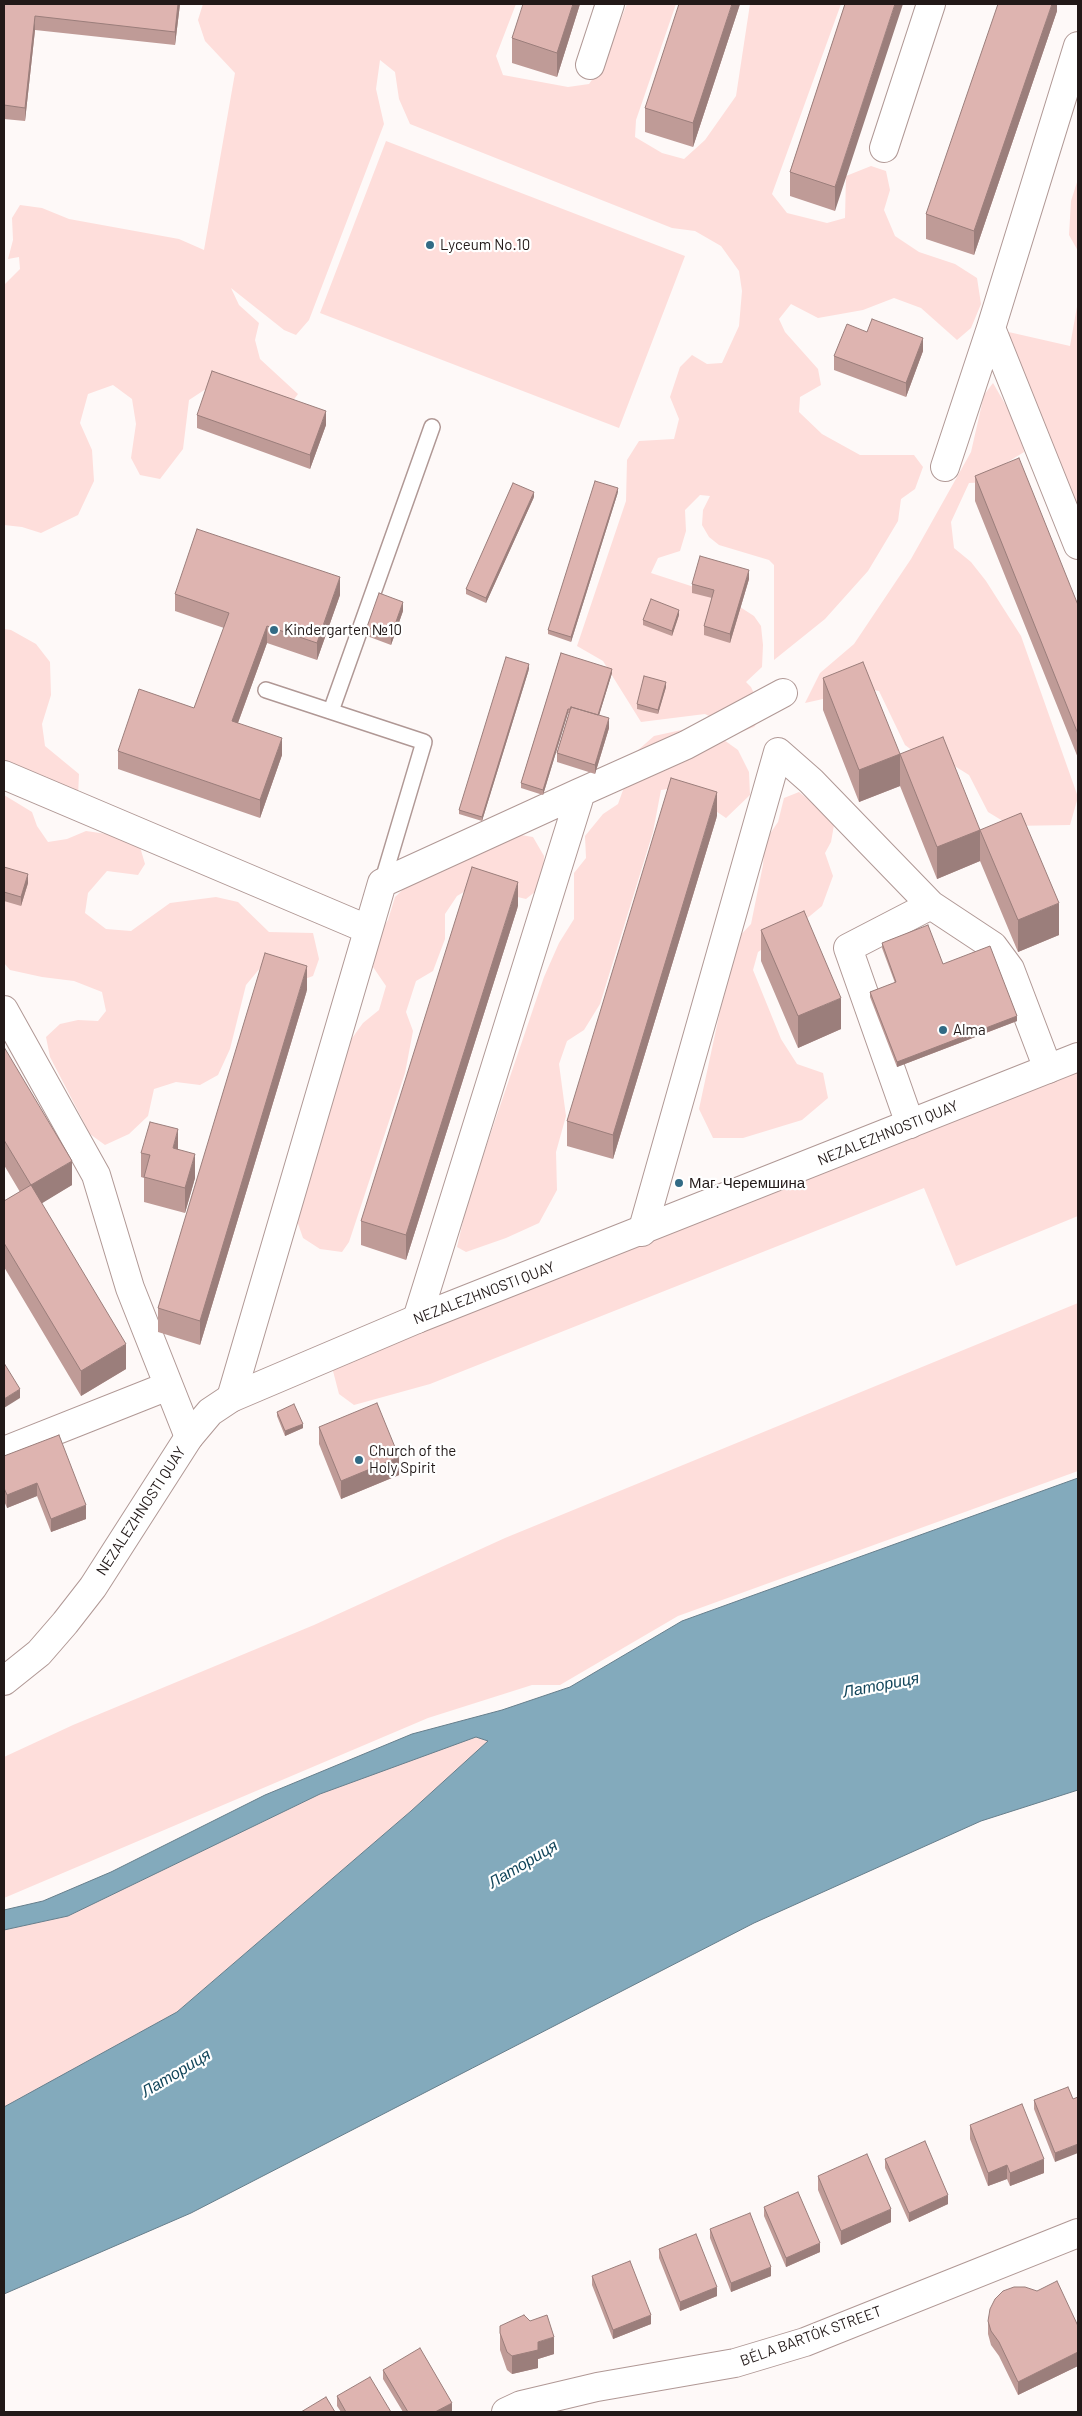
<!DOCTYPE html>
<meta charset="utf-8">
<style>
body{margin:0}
#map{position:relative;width:1082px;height:2416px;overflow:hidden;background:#fef9f8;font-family:Barlow,sans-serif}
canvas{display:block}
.frame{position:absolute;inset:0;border:5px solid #221918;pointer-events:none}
</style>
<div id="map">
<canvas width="1082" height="2416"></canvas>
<div class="frame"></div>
</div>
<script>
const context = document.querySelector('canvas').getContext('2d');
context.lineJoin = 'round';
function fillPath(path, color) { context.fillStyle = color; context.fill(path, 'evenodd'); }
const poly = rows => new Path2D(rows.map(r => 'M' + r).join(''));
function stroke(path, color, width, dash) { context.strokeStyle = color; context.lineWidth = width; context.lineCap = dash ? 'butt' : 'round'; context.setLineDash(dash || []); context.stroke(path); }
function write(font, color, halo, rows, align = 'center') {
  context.font = font + ' Barlow,sans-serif'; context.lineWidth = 4.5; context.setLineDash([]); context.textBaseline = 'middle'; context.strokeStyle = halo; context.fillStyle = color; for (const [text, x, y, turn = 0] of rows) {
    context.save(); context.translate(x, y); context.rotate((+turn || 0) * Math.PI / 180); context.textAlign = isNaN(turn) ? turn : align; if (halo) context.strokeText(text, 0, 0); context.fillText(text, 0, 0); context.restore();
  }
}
const green = poly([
 [203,4,516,4,496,56,503,75,568,87,589,84,602,66,627,4,676,4,636,120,635,137,662,153,684,159,705,140,736,96,750,4,841,4,772,194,787,213,827,223,845,218,846,176,871,166,886,171,890,190,884,210,895,236,919,252,955,264,977,278,981,304,971,328,957,340,921,308,894,298,863,310,818,318,791,304,779,319,785,332,818,369,821,385,800,397,799,412,822,434,860,455,914,455,923,467,915,489,901,499,898,521,868,571,825,619,774,660,774,565,769,560,719,545,709,537,702,525,703,510,710,496,700,495,685,510,686,531,680,551,658,558,651,573,694,587,714,599,740,607,754,616,761,626,763,645,762,667,746,682,751,687,764,715,754,727,741,732,705,714,641,722,603,661,577,646,626,501,627,460,639,441,674,439,679,419,670,397,680,367,692,355,707,364,722,363,739,326,742,291,739,271,721,246,695,231,672,228,410,124,399,99,395,72,380,60,376,89,384,124,309,320,296,335,284,330,231,288,239,305,259,323,255,340,260,359,298,394,292,402,212,385,189,400,183,449,160,479,140,475,131,458,136,424,132,399,113,385,88,394,80,423,92,450,94,481,78,515,41,533,22,527,4,525,4,285,20,269,19,257,8,259,13,240,12,218,20,205,42,208,69,219,179,239,204,250,235,73,205,41,198,20],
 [386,141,685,256,619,428,320,313],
 [1078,179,1078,251,1069,235,1071,201],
 [1078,301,1078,545,991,328,1070,346],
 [993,383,1019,428,1024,452,1003,465,989,482,969,483,951,522,954,548,971,562,986,581,1021,636,1078,797,1070,825,1011,826,988,812,969,775,945,760,921,757,905,745,879,691,850,687,823,699,805,703,820,673,854,644,911,559,971,452,984,395],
 [4,629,11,630,36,644,50,662,51,695,42,724,45,746,79,774,78,796,4,765],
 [686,729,724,740,738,750,749,772,750,795,726,818,701,801,690,786,661,790,653,832,600,1004,584,1030,567,1041,559,1064,566,1116,556,1152,557,1190,539,1223,506,1238,466,1252,457,1247,468,1200,544,977,559,943,574,919,574,873,586,858,585,836,603,814,618,804,637,751,654,736],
 [799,792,819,808,834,825,831,842,825,853,833,876,822,906,799,925,758,952,753,970,781,1039,797,1064,823,1073,828,1098,802,1120,743,1138,713,1138,699,1109,735,941,751,924,763,865,765,841,778,822,784,798],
 [4,795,32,812,37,826,48,842,67,839,86,831,107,834,140,847,145,864,138,875,107,871,88,893,85,913,106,929,131,931,170,903,216,897,238,902,269,932,313,933,319,959,313,976,302,980,261,967,246,985,230,1049,218,1075,200,1085,176,1082,154,1089,148,1116,129,1134,105,1145,90,1134,50,1057,46,1037,60,1024,78,1020,98,1021,106,1011,102,992,74,981,42,977,10,970,4,963],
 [521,835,533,837,544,856,543,873,536,891,526,899,505,894,482,881,457,896,445,914,445,939,433,971,416,981,406,1012,413,1031,405,1073,349,1242,342,1252,320,1249,303,1238,295,1215,338,1071,350,1041,363,1023,379,1010,386,986,373,967,378,935,388,920,395,897,410,883,502,839],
 [1078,1056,1078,1216,956,1266,924,1188,430,1384,354,1405,339,1394,333,1371,345,1349],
 [1078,1303,1078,1471,678,1616,560,1685,532,1685,428,1718,4,1898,4,1757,73,1725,314,1625,505,1538],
 [476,1736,489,1741,411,1811,177,2012,4,2107,4,1930,68,1916,320,1794]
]);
const water = poly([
 [1078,1478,1078,1790,981,1821,754,1923,191,2213,4,2294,4,2107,177,2012,411,1811,488,1741,476,1737,320,1794,68,1916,4,1930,4,1910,43,1901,111,1872,265,1795,412,1734,502,1710,570,1687,682,1621,1078,1478]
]);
const service = poly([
 [266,690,424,742,382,883],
 [331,711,432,427]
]);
const minor = poly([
 [1078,46,991,328,1078,545],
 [590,65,610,4],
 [884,148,931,4],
 [945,467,991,328],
 [4,775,367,929],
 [4,1010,96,1175,130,1288,189,1437],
 [910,1124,848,948,931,905],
 [642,1232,778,752,811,781,931,905,993,946,1010,969,1048,1069],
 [417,1319,581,792,686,745,783,693],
 [231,1398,382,883,581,792],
 [4,1451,168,1386],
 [506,2412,521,2405,597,2387,735,2363,805,2342,1078,2233]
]);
const tertiary = poly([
 [4,1681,39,1653,65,1623,93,1587,189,1437,210,1412,231,1398,417,1319,1078,1057]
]);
const wall = poly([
 [4,4,180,4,175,45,35,30,25,121,4,119],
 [580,4,557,77,512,63,512,38],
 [740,4,693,147,645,132,645,108],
 [845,4,835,211,790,196,790,172],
 [1057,4,1057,11,974,255,926,239,926,214],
 [867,332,923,351,906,397,834,370,834,356],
 [197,415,326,425,310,469,197,428],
 [975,476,1078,605,1078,758,975,501],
 [618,492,571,642,548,634,548,630],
 [534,497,486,603,466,594,466,589],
 [749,579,730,643,704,635,704,626,712,598,692,593,692,584],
 [175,594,340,595,317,660,267,643,238,723,282,755,260,818,118,769,118,751,194,708,224,628,175,611],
 [403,611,391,645,367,636,367,627],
 [679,615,672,636,643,625,643,620],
 [561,653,612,673,599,715,609,728,595,774,557,762,557,753,569,713,568,713,543,795,521,788,521,783],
 [529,669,482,821,459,814,459,810],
 [823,678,900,754,980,830,1059,935,1018,952,980,861,937,879,900,786,859,802,823,710],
 [666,687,658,714,637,709,637,704],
 [717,816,613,1159,567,1146,567,1121],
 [4,867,28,883,21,906,4,901],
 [518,906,406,1260,361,1245,361,1221],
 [761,930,841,1029,798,1048,761,961],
 [882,943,943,964,1017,1021,897,1067,870,997,870,992,895,983,882,948],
 [307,990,200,1345,158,1332,158,1308],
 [4,1047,72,1185,41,1203,126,1369,81,1396,4,1267,4,1201,20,1192,4,1165],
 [178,1149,195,1178,185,1213,144,1202,144,1178,141,1177,141,1153],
 [277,1412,303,1428,285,1436,277,1416],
 [319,1427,399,1475,341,1499,319,1444],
 [4,1456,86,1519,51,1532,37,1496,7,1508,4,1501],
 [1073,2099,1055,2162,1034,2109,1034,2100],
 [970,2125,1044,2173,1010,2186,1007,2179,988,2186,970,2139],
 [885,2159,948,2204,909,2222,885,2168],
 [818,2176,891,2222,841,2245,818,2190],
 [764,2207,820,2252,786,2267,764,2216],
 [710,2229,771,2276,731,2292,710,2238],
 [659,2249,717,2296,680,2311,659,2258],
 [592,2276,651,2324,613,2339,592,2285],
 [988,2321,1078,2326,1078,2366,1018,2395,999,2356,991,2345,988,2334],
 [500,2333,554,2354,538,2359,538,2368,512,2374,507,2370,500,2350],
 [383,2370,452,2412,403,2412,383,2379],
 [337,2396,391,2412,341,2412,337,2406]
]);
const shadedWall = poly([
 [178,4,180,4,175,45,175,32],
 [573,4,580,4,557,77,557,53],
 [732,4,740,4,693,147,693,123],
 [895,4,903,4,835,211,835,187],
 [1052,4,1057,4,1057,11,974,255,974,231],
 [35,16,35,30,25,121,25,108],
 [923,338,923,351,906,397,906,383],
 [326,411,326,425,310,469,310,455],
 [618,488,618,492,571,642,571,637],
 [534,492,534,497,486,603,486,598],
 [749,570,749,579,730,643,730,634],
 [340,577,340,595,317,660,317,643],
 [403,602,403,611,391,645,391,636],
 [679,610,679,615,672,636,672,631],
 [267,626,267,643,232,739,232,721],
 [529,664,529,669,482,821,482,817],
 [612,669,612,673,597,722,597,717],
 [666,682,666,687,658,714,658,710],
 [568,709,568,713,543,795,543,790],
 [609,718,609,728,595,774,595,765],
 [282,738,282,755,260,818,260,800],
 [900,754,900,786,859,802,859,770],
 [717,792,717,816,613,1159,613,1135],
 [980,830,980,861,937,879,937,847],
 [28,874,28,883,21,906,21,897],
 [518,882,518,906,406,1260,406,1235],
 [1059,903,1059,935,1018,952,1018,920],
 [307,966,307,990,200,1345,200,1321],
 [841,998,841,1029,798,1048,798,1016],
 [1017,1016,1017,1021,897,1067,897,1062],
 [178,1129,178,1153,173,1148],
 [195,1154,195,1178,185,1213,185,1188],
 [72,1161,72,1185,31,1210,31,1185],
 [126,1344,126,1369,81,1396,81,1371],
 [20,1389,20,1398,4,1408,4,1399],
 [303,1424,303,1428,285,1436,285,1431],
 [399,1457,399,1475,341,1499,341,1481],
 [37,1483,37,1496,7,1508,7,1495],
 [86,1505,86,1519,51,1532,51,1519],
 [1078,2144,1078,2153,1055,2162,1055,2153],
 [1044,2159,1044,2173,1010,2186,1010,2173],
 [1007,2165,1007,2179,988,2186,988,2173],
 [948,2195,948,2204,909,2222,909,2213],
 [891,2209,891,2222,841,2245,841,2231],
 [820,2243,820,2252,786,2267,786,2258],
 [771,2267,771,2276,731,2292,731,2283],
 [717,2287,717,2296,680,2311,680,2302],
 [651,2315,651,2324,613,2339,613,2330],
 [554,2337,554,2354,538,2359,538,2368,512,2374,512,2356,538,2342],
 [1078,2352,1078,2366,1018,2395,1018,2382],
 [452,2403,452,2412,435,2412]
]);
const building = poly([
 [4,4,178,4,175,32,35,16,25,108,4,105,4,4],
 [523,4,573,4,557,53,512,38,523,4],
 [679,4,732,4,693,123,645,108,679,4],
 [845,4,895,4,835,187,790,172,845,4],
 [998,4,1052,4,974,231,926,214,998,4],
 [872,319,923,338,906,383,834,356,847,324,867,332,872,319],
 [212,371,326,411,310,455,197,415,212,371],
 [1019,458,1078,605,1078,734,975,476,1019,458],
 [595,481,618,488,571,637,548,630,595,481],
 [513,483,534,492,486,598,466,589,513,483],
 [197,529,340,577,317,643,267,626,232,721,282,738,260,800,118,751,139,689,194,708,229,613,175,594,197,529],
 [700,556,749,570,730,634,704,626,714,590,692,584,700,556],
 [379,593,403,602,391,636,367,627,379,593],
 [651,599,679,610,672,631,643,620,651,599],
 [561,653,612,669,598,715,571,707,571,709,568,709,543,790,521,783,561,653],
 [506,657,529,664,482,817,459,810,506,657],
 [863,662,900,754,859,770,823,678,863,662],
 [644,676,666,682,658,710,637,704,644,676],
 [571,707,609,718,595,765,557,753,571,707],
 [943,737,980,830,1021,813,1059,903,1018,920,980,830,937,847,900,754,943,737],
 [671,778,717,792,613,1135,567,1121,671,778],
 [4,867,28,874,21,897,4,892,4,867],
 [472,867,518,882,406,1235,361,1221,472,867],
 [804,911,841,998,798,1016,761,930,804,911],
 [928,925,943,964,990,946,1017,1016,897,1062,870,992,896,982,882,943,928,925],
 [265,953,307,966,200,1321,158,1308,265,953],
 [4,1047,72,1161,31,1185,4,1140,4,1047],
 [150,1122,178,1129,173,1148,195,1154,185,1188,144,1177,150,1155,141,1153,150,1122],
 [31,1185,126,1344,81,1371,4,1243,4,1201,31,1185],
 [4,1363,20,1389,4,1399,4,1363],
 [377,1403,399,1457,341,1481,319,1427,377,1403],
 [294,1404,303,1424,285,1431,277,1412,294,1404],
 [59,1435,86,1505,51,1519,37,1483,7,1495,4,1488,4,1456,59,1435],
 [1068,2087,1073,2099,1078,2097,1078,2144,1055,2153,1034,2100,1068,2087],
 [1022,2104,1044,2159,1010,2173,1007,2165,988,2173,970,2125,1022,2104],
 [925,2141,948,2195,909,2213,885,2159,925,2141],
 [867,2154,891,2209,841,2231,818,2176,867,2154],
 [798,2192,820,2243,786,2258,764,2207,798,2192],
 [750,2213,771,2267,731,2283,710,2229,750,2213],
 [696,2234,717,2287,680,2302,659,2249,696,2234],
 [630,2261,651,2315,613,2330,592,2276,630,2261],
 [1057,2281,1078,2326,1078,2352,1018,2382,999,2342,991,2331,988,2321,990,2309,995,2299,1003,2291,1014,2287,1025,2287,1037,2291,1057,2281],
 [524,2315,530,2321,547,2315,554,2337,538,2342,538,2350,512,2356,507,2352,500,2333,500,2326,524,2315],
 [420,2348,452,2403,435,2412,408,2412,383,2370,420,2348],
 [370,2377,391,2412,346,2412,337,2396,370,2377],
 [326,2397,335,2412,301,2412,326,2397]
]);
const markers = [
 [430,245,5,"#326b85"],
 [274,630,5,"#326b85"],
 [943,1030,5,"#326b85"],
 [679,1183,5,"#326b85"],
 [359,1460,5,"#326b85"]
];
const poiNames = [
 ["Lyceum No.10",440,245],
 ["Kindergarten №10",284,630],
 ["Alma",953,1030],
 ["Маг. Черемшина",689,1183],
 ["Church of the",369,1451],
 ["Holy Spirit",369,1468]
];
const streetNames = [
 ["NEZALEZHNOSTI QUAY",888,1133,-22],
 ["NEZALEZHNOSTI QUAY",484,1293,-21],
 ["NEZALEZHNOSTI QUAY",141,1511,-57],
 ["BÉLA BARTÓK STREET",811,2336,-20]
];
const waterNames = [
 ["Латориця",881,1685,-11],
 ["Латориця",523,1864,-31],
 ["Латориця",176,2073,-31]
];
fillPath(green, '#fededb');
fillPath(water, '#83aabc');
stroke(water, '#667e8b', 1);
stroke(service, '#b09895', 18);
stroke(minor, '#b09895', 30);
stroke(tertiary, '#b09895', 30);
stroke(service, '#fff', 15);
stroke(minor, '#fff', 28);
stroke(tertiary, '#fff', 28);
fillPath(wall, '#bf9b97');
fillPath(shadedWall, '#9b7e7b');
fillPath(building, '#deb4b0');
stroke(building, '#9b7e7b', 1);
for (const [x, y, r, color] of markers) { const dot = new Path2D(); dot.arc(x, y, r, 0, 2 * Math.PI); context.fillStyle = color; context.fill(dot); stroke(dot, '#fff', 2); }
write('15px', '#221918', '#fff', poiNames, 'left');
write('15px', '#221918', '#fff', streetNames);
write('italic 16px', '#11455a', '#fff', waterNames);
</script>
